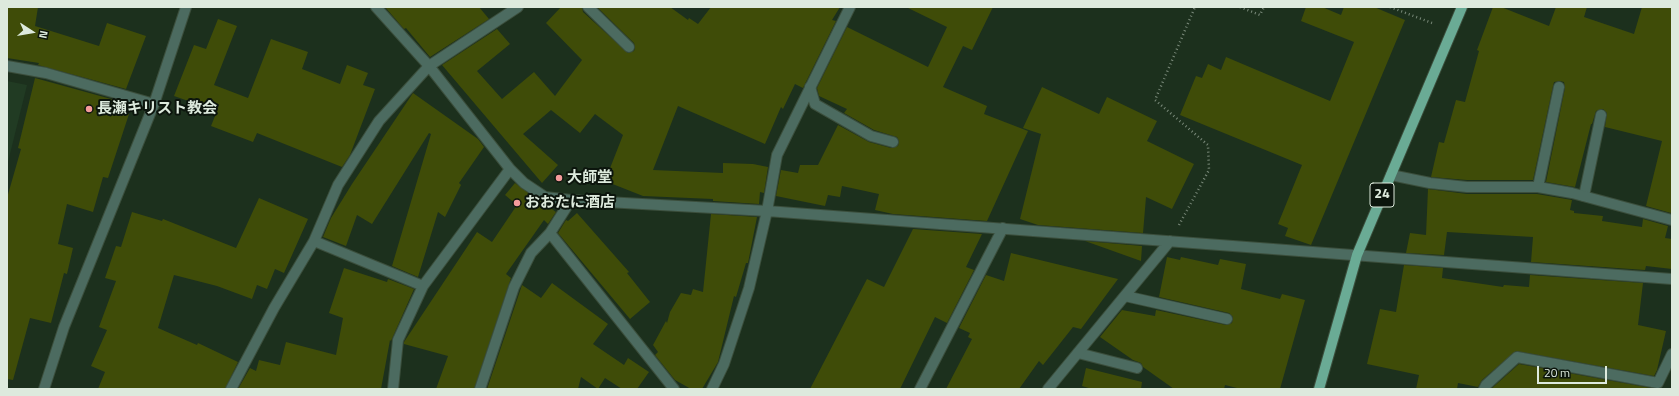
<!DOCTYPE html>
<meta charset="utf-8">
<style>
body{margin:0}
#map{position:relative;width:1679px;height:396px;overflow:hidden;background:#1c301d;font-family:"Titillium Web",sans-serif}
canvas{display:block}
.frame{position:absolute;inset:0;border:8px solid #ddeadd;pointer-events:none}
.north{position:absolute;left:12px;top:12px;width:40px;height:40px;-webkit-text-stroke:3px #0c150d;paint-order:stroke;rotate:102deg;font-size:11px;font-weight:700;line-height:16px;text-align:center;color:#ddeadd}
.north::after{content:'';display:block;margin:auto;width:14px;height:18px;background:#ddeadd;clip-path:polygon(50% 0,100% 100%,50% 72%,0 100%)}
.scale{position:absolute;left:1537px;top:366px;width:70px;height:18px;box-sizing:border-box;border:2px solid #ddeadd;border-top:0;padding-left:5px;font-size:12px;line-height:14px;white-space:nowrap;color:#ddeadd;-webkit-text-stroke:3px #0c150d;paint-order:stroke}
</style>
<div id="map">
<canvas width="1679" height="396"></canvas>
<div class="frame"></div>
<div class="north">N</div>
<div class="scale">20 m</div>
</div>
<script>
const context = document.querySelector('canvas').getContext('2d');
context.lineJoin = 'round';
function fillPath(path, color) { context.fillStyle = color; context.fill(path, 'evenodd'); }
const poly = rows => new Path2D(rows.map(r => 'M' + r).join(''));
function stroke(path, color, width, dash) { context.strokeStyle = color; context.lineWidth = width; context.lineCap = dash ? 'butt' : 'round'; context.setLineDash(dash || []); context.stroke(path); }
function write(font, color, halo, rows, align = 'center') {
  context.font = font + ' "Titillium Web","Noto Sans JP",sans-serif'; context.lineWidth = 4; context.setLineDash([]); context.textBaseline = 'middle'; context.strokeStyle = halo; context.fillStyle = color; for (const [text, x, y, turn = 0] of rows) {
    context.save(); context.translate(x, y); context.rotate((+turn || 0) * Math.PI / 180); context.textAlign = isNaN(turn) ? turn : align; if (halo) context.strokeText(text, 0, 0); context.fillText(text, 0, 0); context.restore();
  }
}
const built = poly([
 [7,81,27,85,7,166]
]);
const building = poly([
 [7,7,38,7,35,26,99,46,107,23,146,36,126,89,38,65,39,63,7,58],
 [385,7,479,7,489,19,430,57,406,28,404,29],
 [561,7,582,7,583,12,628,53,634,51,635,48,634,43,597,7,670,7,688,20,689,18,698,24,711,7,840,7,832,20,836,21,803,88,795,84,783,109,781,107,765,144,678,106,653,170,723,173,723,163,753,164,768,167,764,193,760,192,759,204,713,201,713,199,643,196,605,181,623,135,595,114,580,133,551,110,523,134,558,165,542,183,442,65,497,29,510,44,477,71,502,99,534,72,555,96,582,60,546,23],
 [906,7,993,7,972,50,963,46,943,87,987,106,984,114,1028,131,987,221,893,214,875,210,879,194,842,186,840,197,828,195,825,206,776,196,781,170,798,173,800,165,818,165,838,125,869,142,891,148,898,146,899,141,897,137,874,130,844,113,847,109,819,96,817,88,847,27,928,67,947,27],
 [1306,7,1322,7,1341,15,1344,7,1374,7,1405,20,1311,245,1285,236,1288,228,1278,224,1302,165,1180,115,1196,76,1202,78,1208,64,1221,70,1226,57,1330,101,1354,42,1301,21],
 [1493,7,1501,7,1549,26,1556,7,1587,7,1584,17,1634,34,1642,7,1672,7,1671,213,1646,206,1662,141,1605,127,1607,113,1603,109,1596,111,1592,124,1591,124,1575,187,1546,182,1565,88,1564,82,1560,81,1554,82,1553,86,1533,180,1467,180,1431,177,1439,142,1444,143,1456,100,1465,102,1479,51,1477,50],
 [218,19,237,26,214,85,248,98,271,39,308,52,302,69,340,84,347,65,368,73,363,85,375,89,350,155,342,167,257,133,253,142,211,126,217,111,174,96,194,45,206,49],
 [35,78,122,102,119,111,129,114,108,178,103,177,93,212,67,204,58,244,73,248,67,274,64,273,51,323,30,318,13,380,7,379,7,198,21,149,18,148],
 [1042,87,1099,114,1107,97,1157,121,1147,141,1194,164,1172,209,1146,197,1143,233,1038,225,1020,219,1041,134,1023,128],
 [413,93,478,139,484,147,459,183,461,185,445,217,438,212,418,277,392,266,431,134,429,133,372,224,357,215,346,246,323,237,331,218,352,184],
 [515,183,556,212,548,224,544,220,506,274,511,278,474,389,436,389,448,356,404,344,404,342,477,232,492,242,517,205,505,195],
 [1428,189,1467,194,1537,194,1572,200,1570,210,1574,211,1574,213,1603,216,1602,221,1642,227,1643,219,1668,226,1665,238,1672,239,1672,269,1646,266,1645,270,1531,262,1533,237,1447,232,1444,255,1406,253,1410,233,1426,235],
 [259,198,308,219,284,273,275,269,267,289,257,285,252,299,217,286,174,275,158,328,197,345,198,343,238,362,225,389,98,389,105,372,91,366,107,330,99,327,116,281,105,278,116,246,121,247,132,212,162,221,163,219,236,248],
 [577,213,629,272,627,273,650,302,630,319,558,233,566,220,568,221],
 [711,214,757,217,748,263,746,263,736,297,734,296,718,362,702,389,691,389,675,380,655,355,658,352,653,345,666,321,667,323,670,312,681,293,691,295,693,289,703,292],
 [913,229,982,234,966,267,974,270,947,323,935,317,900,389,810,389,867,279,884,287],
 [1085,241,1142,246,1141,261],
 [1011,253,1118,279,1081,329,1073,327,1043,365,1039,361,1019,389,946,389,972,339,968,337,970,333,959,328,986,275,1004,281],
 [1167,257,1180,260,1181,257,1218,265,1220,259,1246,264,1241,289,1280,299,1282,294,1305,300,1280,389,1241,389,1225,385,1224,389,1174,389,1143,367,1141,363,1133,360,1100,337,1122,310,1155,316,1156,310,1226,325,1232,323,1233,317,1229,313,1159,297],
 [1404,265,1443,268,1442,278,1503,287,1504,285,1529,287,1530,275,1643,283,1638,325,1666,331,1657,370,1654,376,1516,351,1482,380,1478,387,1458,383,1457,389,1416,389,1419,375,1367,364,1380,309,1396,312],
 [344,268,387,282,388,279,414,289,391,341,390,340,381,389,238,389,250,368,256,371,259,360,280,365,286,342,336,355,343,318,329,313],
 [552,283,608,324,593,344,624,365,628,358,649,372,637,389,622,389,605,378,598,389,581,377,578,389,487,389,522,285,541,298],
 [1519,364,1651,388,1651,389,1491,389],
 [1086,368,1142,382,1141,389,1092,389,1082,386]
]);
const path = poly([
 [1240,7,1260,15,1264,7],
 [1390,7,1432,23],
 [1179,225,1209,170,1208,145,1155,100,1195,7]
]);
const service = poly([
 [588,7,629,47],
 [810,87,815,104,871,136,893,142],
 [1538,187,1559,87],
 [1584,196,1601,115],
 [1125,296,1227,319],
 [1078,353,1137,368]
]);
const minor = poly([
 [376,7,429,66,510,169,524,183,545,197,571,200,767,211,1672,279],
 [7,66,46,73,154,104],
 [1391,175,1430,183,1467,187,1538,187,1572,193,1672,220],
 [571,200,550,233,674,389],
 [314,241,423,286],
 [231,389,274,308,314,241,338,185,379,121,429,66,518,7],
 [393,389,398,340,423,286,510,169],
 [480,389,514,287,531,253,550,233],
 [712,389,724,364,749,288,767,211,777,155,850,7],
 [920,389,1003,228],
 [1048,389,1170,241],
 [1484,389,1486,385,1517,357,1658,383,1672,354]
]);
const tertiary = poly([
 [44,389,64,327,154,104,186,7]
]);
const primary = poly([
 [1319,389,1357,255,1462,7]
]);
const markers = [
 [89,109,4,"#f59b9b"],
 [559,178,4,"#f59b9b"],
 [517,203,4,"#f59b9b"]
];
const shields = [
 [1382,195,24]
];
const shieldNames = [
 ["24",1382,195]
];
const poiNames = [
 ["長瀬キリスト教会",97,109],
 ["大師堂",567,178],
 ["おおたに酒店",525,203]
];
fillPath(built, '#213b23');
fillPath(building, '#3f4c08');
stroke(service, '#3b4e3c', 12);
stroke(minor, '#3b4e3c', 12);
stroke(tertiary, '#3b4e3c', 12);
stroke(primary, '#3b4e3c', 12);
stroke(path, '#7a8a7a', 2.5, [1, 3]);
stroke(service, '#4c6b60', 10);
stroke(minor, '#4c6b60', 10);
stroke(tertiary, '#4c6b60', 10);
stroke(primary, '#6aab95', 10);
for (const [x, y, r, color] of markers) { const dot = new Path2D(); dot.arc(x, y, r, 0, 2 * Math.PI); context.fillStyle = color; context.fill(dot); stroke(dot, '#0c150d', 1.5); }
for (const [x, y, w] of shields) { const box = new Path2D(); box.roundRect(x - w / 2, y - 12, w, 24, 3); context.fillStyle = '#0c150d'; context.fill(box); stroke(box, '#ddeadd', 1); }
write('bold 14px', '#ddeadd', null, shieldNames);
write('bold 15px', '#ddeadd', '#0c150d', poiNames, 'left');
</script>
